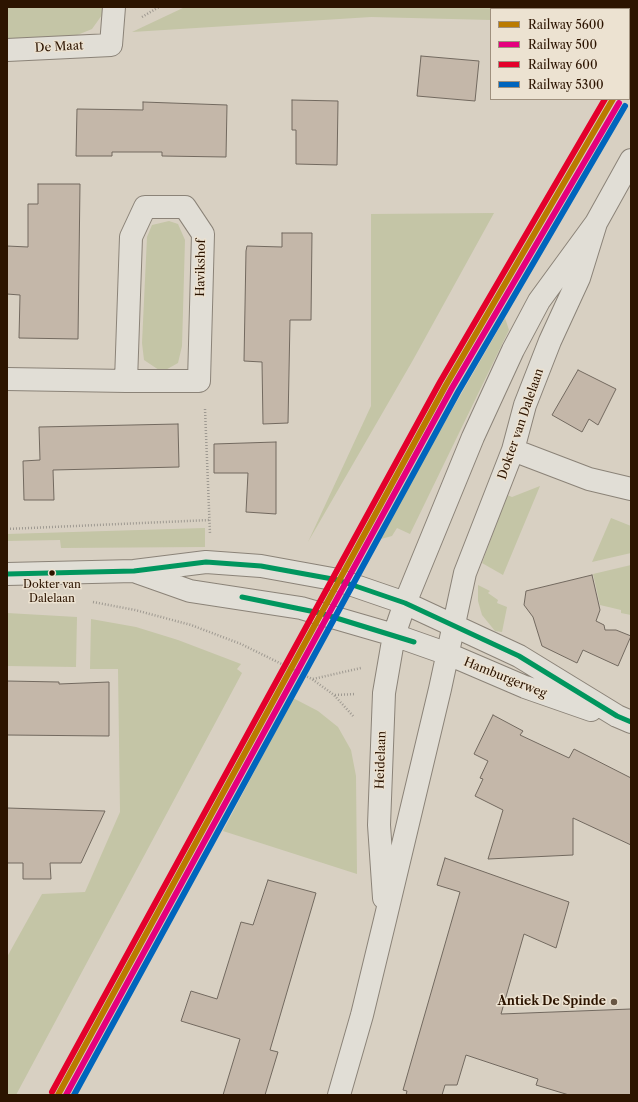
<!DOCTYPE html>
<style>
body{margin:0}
#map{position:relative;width:638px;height:1102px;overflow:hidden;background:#d8d0c2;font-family:"Libre Caslon Text",serif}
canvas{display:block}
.frame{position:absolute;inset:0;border:8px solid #2c1400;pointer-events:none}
.legend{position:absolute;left:490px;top:8px;width:140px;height:92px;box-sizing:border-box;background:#ece2d1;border:1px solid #9f907d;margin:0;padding:5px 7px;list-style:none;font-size:12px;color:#2c1400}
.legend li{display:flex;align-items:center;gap:8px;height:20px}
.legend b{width:20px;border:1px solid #9f907d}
</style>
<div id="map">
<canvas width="638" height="1102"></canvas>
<div class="frame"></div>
<ul class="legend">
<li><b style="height:5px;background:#ba7a00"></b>Railway 5600</li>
<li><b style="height:5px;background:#e5007d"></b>Railway 500</li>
<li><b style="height:5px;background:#e4002b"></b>Railway 600</li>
<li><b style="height:5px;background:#0065bd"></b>Railway 5300</li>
</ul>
</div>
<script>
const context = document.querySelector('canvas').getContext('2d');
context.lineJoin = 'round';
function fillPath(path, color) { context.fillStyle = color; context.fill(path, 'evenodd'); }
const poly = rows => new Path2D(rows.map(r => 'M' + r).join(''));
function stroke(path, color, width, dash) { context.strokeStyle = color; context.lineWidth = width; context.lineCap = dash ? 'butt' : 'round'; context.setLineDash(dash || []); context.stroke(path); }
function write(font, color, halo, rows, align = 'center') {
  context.font = font + ' "Libre Caslon Text",serif'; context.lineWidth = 3; context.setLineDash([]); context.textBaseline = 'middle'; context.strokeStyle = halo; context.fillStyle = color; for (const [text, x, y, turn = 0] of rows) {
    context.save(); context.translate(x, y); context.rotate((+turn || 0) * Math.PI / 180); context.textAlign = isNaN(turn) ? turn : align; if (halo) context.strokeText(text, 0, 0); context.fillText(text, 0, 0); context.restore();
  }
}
const green = poly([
 [7,7,103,7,102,15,92,29,70,38,7,40],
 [185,7,606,7,605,9,491,9,491,20,371,17,132,32],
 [494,213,413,360,308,542,371,406,371,214],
 [169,221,178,224,185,240,182,346,178,363,162,372,144,360,142,343,147,237,152,225],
 [505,318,509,330,410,534,397,528,392,536,377,540],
 [540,486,503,575,482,563,507,495,512,497],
 [611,518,631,526,631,553,592,562],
 [205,528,205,547,61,548,60,540,7,541,7,534],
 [631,565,631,615,621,613,621,610,600,605,593,574],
 [478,585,490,591,488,593,498,600,497,603,507,607,502,632,495,631,482,615,478,601],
 [7,613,77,617,76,667,7,666],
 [91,619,136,627,178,640,241,664,237,669,242,673,16,1095,7,1095,7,957,42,894,85,892,120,812,118,669,90,669],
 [293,698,318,711,338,727,351,750,356,776,357,874,223,831]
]);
const building = poly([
 [421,56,479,61,475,101,417,96,421,56],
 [292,100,338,101,337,165,296,164,296,130,292,130,292,100],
 [143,102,227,105,226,157,162,156,162,152,112,152,112,156,76,156,77,109,143,110,143,102],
 [38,184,80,184,78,339,19,338,20,295,7,294,7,246,28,247,28,204,38,204,38,184],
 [282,233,312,233,311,320,290,320,288,423,263,424,262,362,244,361,246,251,247,246,282,247,282,233],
 [578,370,616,389,598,425,589,419,582,432,552,415,578,370],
 [178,424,179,467,53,470,54,500,24,500,23,461,40,460,39,427,178,424],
 [276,442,276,514,246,512,248,473,214,473,214,444,276,442],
 [592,575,600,610,596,621,604,625,605,630,616,630,631,636,618,666,583,650,577,663,542,646,533,617,524,605,526,591,592,575],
 [7,681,59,682,59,684,109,682,109,736,7,735,7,681],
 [493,715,523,731,520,735,569,758,574,749,631,778,631,845,573,818,573,855,488,859,503,810,475,796,483,779,480,778,488,761,474,754,493,715],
 [7,808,105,811,81,863,50,863,51,879,23,879,23,863,7,863,7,808],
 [445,858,569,902,556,948,524,934,501,1014,631,1009,631,1095,569,1095,536,1085,538,1079,466,1055,457,1085,445,1085,442,1095,406,1095,407,1091,403,1090,460,892,437,885,445,858],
 [268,880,316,893,270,1050,278,1052,265,1095,223,1095,240,1039,181,1021,191,991,217,999,241,922,253,925,268,880]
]);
const path = poly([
 [142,17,159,7],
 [205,409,210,534],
 [7,529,210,520],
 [93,602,135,610,191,625,241,644,312,679,334,695,354,717],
 [313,679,361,668],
 [335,695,356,694]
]);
const minor = poly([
 [7,50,111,45,114,7],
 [7,379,126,381,199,381,203,234,185,207,145,207,131,237,126,381],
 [513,450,589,479,631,489],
 [139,573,190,591,301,608,394,635,448,654,525,687,591,710],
 [7,574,134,571,206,562,261,566,338,580,405,603,519,656,617,716,631,722],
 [384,898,379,825,384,693,394,635,405,603,473,437,513,350,539,301,596,223,631,160],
 [339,1095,362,1015,385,920,440,689,465,573,513,450,525,405,550,341,579,278,596,223]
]);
const bus1 = poly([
 [7,574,134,571,206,562,261,566,338,580,405,603,519,656,617,716,631,722],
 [242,597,320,613,414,642]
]);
const rail1 = poly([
 [58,1095,446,385,613,99]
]);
const rail2 = poly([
 [66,1095,452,388,619,103]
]);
const rail3 = poly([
 [52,1092,440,382,605,99]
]);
const rail4 = poly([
 [74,1095,458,392,625,106]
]);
const markers = [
 [52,573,3.5,"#2c1400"],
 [614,1002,4,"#685644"]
];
const busNames = [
 ["Dokter van",52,585],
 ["Dalelaan",52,599]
];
const streetNames = [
 ["De Maat",59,47,-3],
 ["Havikshof",201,268,-89],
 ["Dokter van Dalelaan",521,424,-71],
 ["Hamburgerweg",505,678,22],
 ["Heidelaan",381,760,-88]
];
const poiNames = [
 ["Antiek De Spinde",606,1002]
];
fillPath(green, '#c4c5a6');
fillPath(building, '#c4b7a9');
stroke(building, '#72695f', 1);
stroke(minor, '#8b8378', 24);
stroke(path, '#9e9991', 2.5, [1, 2]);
stroke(minor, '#e1ded6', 22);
stroke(bus1, '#00965e', 5);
stroke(rail1, '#ba7a00', 6);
stroke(rail2, '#e5007d', 6);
stroke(rail3, '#e4002b', 6);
stroke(rail4, '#0065bd', 6);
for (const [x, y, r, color] of markers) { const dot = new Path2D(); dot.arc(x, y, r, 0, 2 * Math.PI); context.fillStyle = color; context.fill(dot); stroke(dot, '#ece2d1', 1.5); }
write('11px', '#2c1400', '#ece2d1', busNames);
write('12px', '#2c1400', '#ece2d1', streetNames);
write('bold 12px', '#2c1400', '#ece2d1', poiNames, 'right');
</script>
